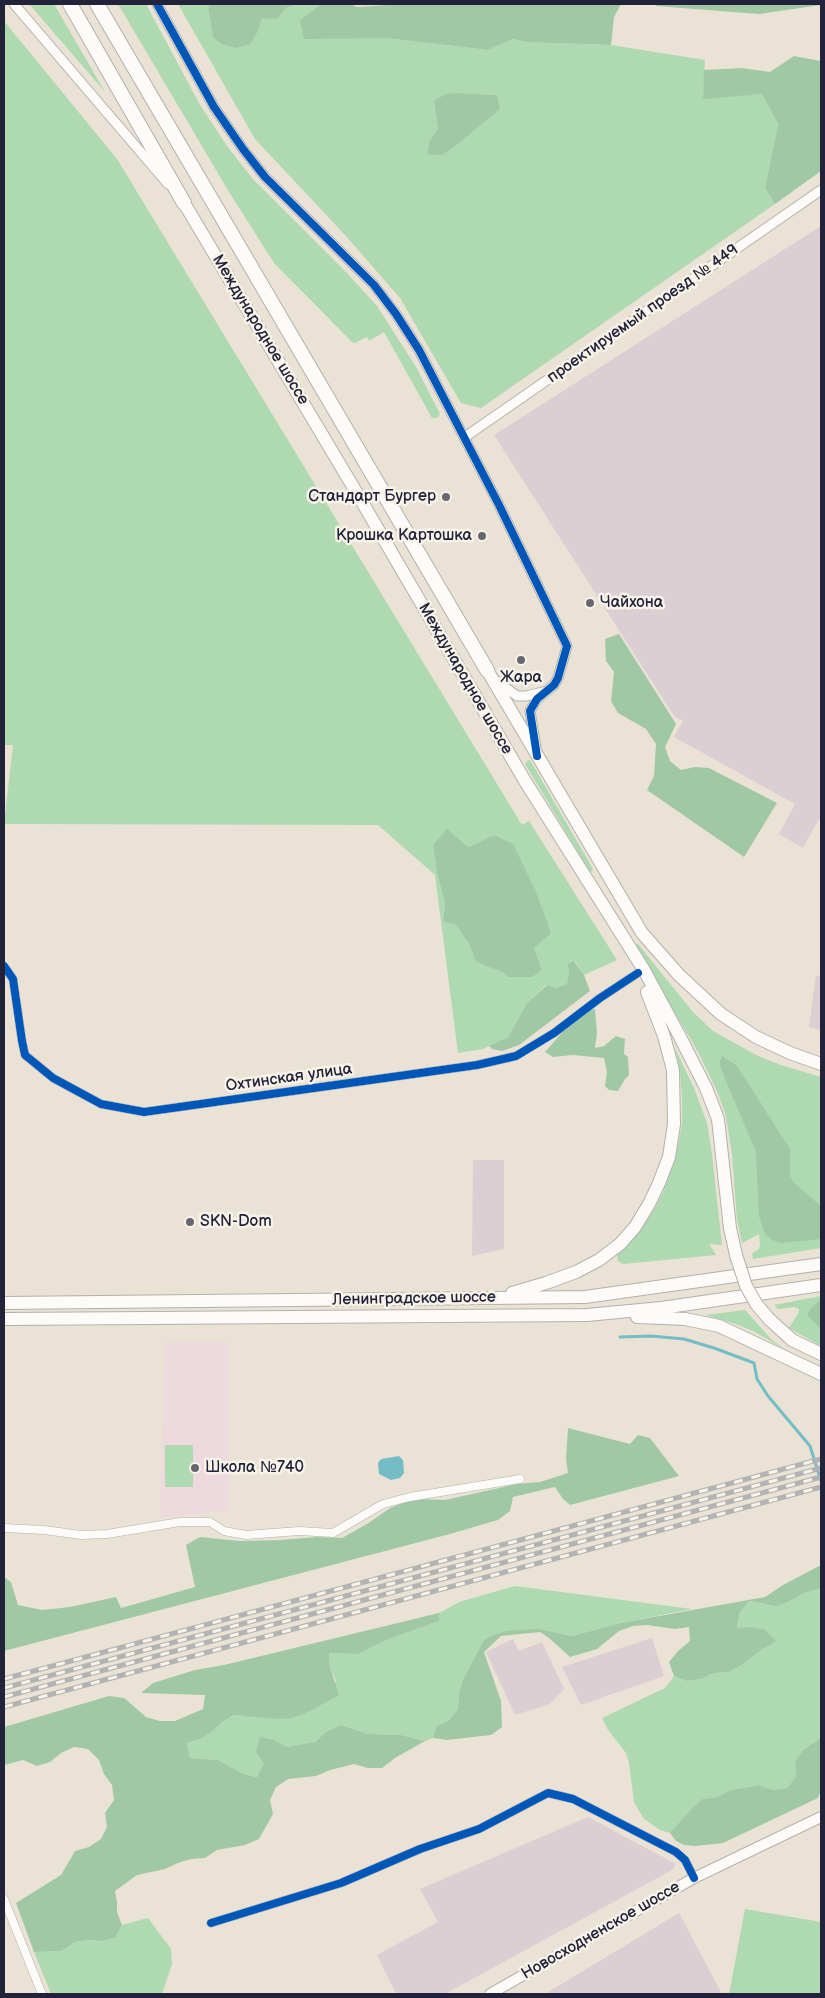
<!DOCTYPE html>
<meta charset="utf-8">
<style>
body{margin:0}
#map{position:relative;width:825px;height:1998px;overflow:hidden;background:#eae3d5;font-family:"Balsamiq Sans",sans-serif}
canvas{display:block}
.frame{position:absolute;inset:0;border:5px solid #22223b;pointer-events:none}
</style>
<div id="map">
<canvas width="825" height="1998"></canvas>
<div class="frame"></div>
</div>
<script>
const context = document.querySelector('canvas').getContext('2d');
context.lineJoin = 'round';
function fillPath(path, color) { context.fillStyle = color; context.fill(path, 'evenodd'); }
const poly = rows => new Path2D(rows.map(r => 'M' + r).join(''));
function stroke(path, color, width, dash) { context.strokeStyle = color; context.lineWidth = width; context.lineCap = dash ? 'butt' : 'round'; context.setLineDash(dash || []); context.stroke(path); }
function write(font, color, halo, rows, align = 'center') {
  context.font = font + ' "Balsamiq Sans",sans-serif'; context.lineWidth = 5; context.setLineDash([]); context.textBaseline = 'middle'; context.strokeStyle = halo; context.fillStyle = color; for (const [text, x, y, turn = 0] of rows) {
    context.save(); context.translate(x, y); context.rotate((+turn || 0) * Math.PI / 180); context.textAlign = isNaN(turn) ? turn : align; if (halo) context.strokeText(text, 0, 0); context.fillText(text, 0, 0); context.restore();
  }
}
const built = poly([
 [165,1342,229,1342,229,1510,160,1518]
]);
const industrial = poly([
 [821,226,821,820,819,819,803,848,779,834,795,804,674,737,683,721,674,716,494,435],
 [816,975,821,977,821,1030,809,1027],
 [473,1160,504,1160,504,1249,472,1256],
 [652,1638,664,1676,581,1705,562,1667],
 [513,1639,519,1651,542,1642,564,1689,550,1704,515,1715,486,1652],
 [588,1817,676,1864,672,1870,445,1994,396,1994,377,1955,438,1922,420,1889],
 [679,1913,722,1994,545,1994]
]);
const green = poly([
 [29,4,54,4,105,92,30,5],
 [118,4,146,4,200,105,227,146,252,178,346,272,377,306,416,367,440,414,437,418,432,418,384,332,369,341,367,337,355,343,352,342,274,263,229,192],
 [178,4,211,4,208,8,213,37,258,31,262,17,277,19,286,8,297,4,321,4,300,20,386,38,488,50,513,39,526,42,611,45,705,60,703,98,762,94,778,124,765,188,775,204,481,408,461,403,400,298,345,235,255,139],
 [461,93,497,95,430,140,438,128],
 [4,21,117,159,522,825,529,821,617,960,584,975,575,961,567,984,555,988,546,985,527,1003,508,1037,483,1049,458,1053,435,875,378,825,4,824,13,745,4,745],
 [447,830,468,847,494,835,542,970,504,973,476,962,469,944,456,925,443,921,445,904,437,873,433,845],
 [528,760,530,760,593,869,592,871,590,872,525,764],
 [638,944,693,1012,713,1031,758,1056,781,1065,821,1077,821,1248,753,1259,752,1254,759,1249,760,1244,759,1234,742,1243,737,1220,732,1155,726,1116,717,1091,698,1052,635,945],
 [675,1048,694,1088,707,1123,712,1154,722,1245,709,1244,716,1255,623,1264,618,1261,617,1254,645,1224,655,1208,664,1190,678,1146,682,1122,682,1097,680,1072],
 [821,1296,821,1346,789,1328,799,1312,799,1309,794,1307,778,1309,774,1305],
 [745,1310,771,1339,786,1350,755,1332,736,1324,705,1315],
 [165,1445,193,1445,193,1487,165,1487],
 [515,1586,692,1609,620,1623,572,1636,539,1629,491,1636,459,1694,458,1709,449,1720,436,1727,433,1738,425,1741,401,1735,368,1734,341,1725,326,1732,315,1742,301,1745,287,1747,274,1740,258,1777,244,1774,218,1760,190,1758,187,1743,200,1739,212,1732,222,1722,234,1715,248,1716,306,1713,329,1698,336,1681,330,1667,329,1653,358,1654,384,1641,439,1621,439,1613,459,1602],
 [821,1588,821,1738,804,1749,795,1761,796,1776,787,1788,773,1790,759,1785,731,1790,717,1797,702,1799,691,1809,670,1833,660,1830,644,1819,634,1802,629,1763,626,1753,608,1730,602,1718,665,1688,674,1676,687,1681,701,1679,714,1673,729,1672,742,1665,764,1648,751,1627,737,1629,740,1612,749,1601,763,1604,790,1601,802,1594],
 [745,1909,821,1922,821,1994,729,1994],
 [148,1918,171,1949,172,1964,162,1994,51,1994,34,1952,62,1951,75,1942,88,1940,102,1941,115,1938,122,1925]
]);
const forest = poly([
 [211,4,297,4,286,8,277,19,262,18,258,31,250,44,236,48,222,44,213,37,208,8],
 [321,4,350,4,357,7,404,4,621,4,614,17,611,45,526,42,513,39,488,50,386,38,304,39,300,20],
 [656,4,821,4,821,5,759,14,656,6],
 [794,56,821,61,821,171,775,204,765,188,778,124,762,94,703,99,704,70,742,68,770,72],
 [461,93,497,95,500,109,454,147,442,155,427,154,430,140,438,128,434,100,447,94],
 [619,634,676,724,665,747,670,761,681,770,695,767,709,768,777,803,744,857,647,790,654,776,656,744,646,729,618,713,611,701,614,672,606,661,605,639],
 [447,829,468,847,494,835,513,844,536,892,551,933,534,948,542,970,532,977,508,977,504,973,476,962,469,944,456,925,443,921,445,904,437,873,433,845],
 [574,961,584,975,590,991,519,1045,502,1051,492,1049,489,1046,508,1037,527,1003,547,985,555,988,567,984,569,974,568,964],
 [595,1009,597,1033,595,1048,604,1046,616,1036,625,1039,624,1054,628,1057,629,1075,625,1079,618,1091,609,1090,605,1086,607,1072,604,1058,573,1055,553,1057,545,1052,567,1027,590,1010],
 [722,1056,737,1066,790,1149,790,1176,794,1183,821,1206,821,1239,781,1243,772,1240,765,1234,759,1216,756,1152,719,1064],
 [818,1302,821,1302,821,1329,807,1315,811,1308],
 [568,1428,630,1444,638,1435,650,1438,679,1476,570,1505,563,1499,555,1487,513,1497,510,1511,498,1520,450,1534,4,1651,4,1577,11,1582,18,1605,42,1610,70,1607,116,1597,121,1608,195,1587,186,1545,200,1537,240,1541,281,1540,316,1537,342,1538,367,1524,390,1508,403,1503,418,1499,445,1500,517,1484,540,1482,568,1473,566,1459],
 [821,1565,821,1588,802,1594,790,1601,777,1606,749,1601,740,1612,737,1628,751,1627,765,1630,776,1641,764,1648,742,1665,729,1672,714,1673,701,1679,687,1681,674,1676,669,1662,678,1651,690,1641,689,1627,675,1629,647,1625,633,1626,619,1631,597,1649,570,1657,549,1638,540,1632,501,1636,484,1652,501,1701,502,1727,491,1735,447,1740,433,1738,436,1727,449,1720,458,1709,459,1694,463,1680,484,1640,491,1636,507,1631,539,1629,572,1636,620,1623,765,1597,783,1585],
 [439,1613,439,1621,384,1641,358,1654,329,1653,330,1667,339,1695,306,1713,292,1718,278,1719,234,1715,222,1722,212,1732,200,1739,187,1743,190,1758,218,1760,244,1774,257,1777,264,1763,256,1752,260,1737,274,1740,287,1747,315,1742,326,1732,341,1725,368,1734,401,1735,425,1741,395,1758,382,1768,368,1768,354,1764,330,1770,316,1776,288,1779,276,1787,270,1800,273,1814,259,1839,245,1845,217,1850,205,1858,191,1859,178,1863,165,1869,137,1875,115,1891,117,1902,117,1912,122,1925,115,1938,102,1941,88,1940,75,1942,62,1951,34,1952,16,1903,61,1875,75,1851,89,1847,101,1839,107,1827,105,1813,114,1800,112,1785,104,1774,99,1760,88,1749,74,1747,61,1753,50,1762,37,1766,23,1760,4,1765,4,1727,109,1696,124,1698,146,1717,160,1721,175,1721,203,1709,205,1695,141,1693,153,1683,195,1670,224,1665],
 [821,1738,821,1790,818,1798,723,1843,695,1846,684,1845,676,1841,670,1833,691,1809,702,1799,717,1797,731,1790,759,1785,773,1790,787,1788,796,1776,795,1761,804,1749]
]);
const water = poly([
 [399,1456,403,1460,404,1473,400,1478,391,1480,379,1474,378,1463,381,1459]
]);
const stream = poly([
 [620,1337,651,1336,684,1339,714,1348,754,1363,757,1379,768,1396,810,1446,821,1481]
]);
const minor = poly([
 [4,966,13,979,22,1041,25,1055,53,1078,101,1104,144,1112,477,1065,516,1056,554,1033,600,998,638,973],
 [4,1528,44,1530,81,1535,107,1534,180,1522,210,1522,224,1531,246,1535,299,1531,333,1533,383,1504,410,1497,520,1479],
 [4,1899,42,1994],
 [211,1923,341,1883,420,1849,479,1829,548,1793,573,1799,676,1852,685,1860,694,1878]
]);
const tertiary = poly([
 [14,4,168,184],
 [157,4,214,107,243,149,265,177,374,285,396,314,419,350,499,505,567,646,558,678,554,685,537,699,530,711,536,748],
 [465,437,821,190],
 [497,681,517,696,526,696,543,692]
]);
const secondary = poly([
 [490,1994,694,1878,821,1817]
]);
const trunk = poly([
 [184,203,358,495,525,781,644,970,678,1033,706,1088,718,1119,730,1228,736,1255],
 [487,670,642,933,679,975,721,1014,756,1037,790,1053,821,1064],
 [512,1293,546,1283,576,1272,599,1260,620,1244,635,1227,649,1204,659,1183,669,1157,674,1124,673,1070,664,1036,647,992],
 [4,1303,585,1297,821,1264],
 [637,1317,685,1319,719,1326,821,1374],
 [4,1319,587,1315,661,1308,821,1285],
 [769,1319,792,1340,821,1354]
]);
const motorway = poly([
 [70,4,184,203],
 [97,4,487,670]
]);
const rail = poly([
 [4,1679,821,1459],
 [4,1688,821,1468],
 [4,1697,821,1477],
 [4,1707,821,1487]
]);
const trunkBridge = poly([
 [736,1255,746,1286,757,1305,769,1319]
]);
const cycleway = poly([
 [157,4,214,107,243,149,265,177,374,285,396,314,419,350,499,505,567,646,558,678,554,685,537,699,530,711,537,756],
 [4,966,13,979,22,1041,25,1055,53,1078,101,1104,144,1112,477,1065,516,1056,554,1033,600,998,638,973],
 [211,1923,341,1883,420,1849,479,1829,548,1793,573,1799,676,1852,685,1860,694,1878]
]);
const markers = [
 [446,497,5,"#686671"],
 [482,536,5,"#686671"],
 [590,603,5,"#686671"],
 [521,660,5,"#686671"],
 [190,1222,5,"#686671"],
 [195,1468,5,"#686671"]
];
const streetNames = [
 ["проектируемый проезд № 449",643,314,-35],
 ["Международное шоссе",260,330,59],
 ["Международное шоссе",465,679,60],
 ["Охтинская улица",289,1078,-8],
 ["Ленинградское шоссе",414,1299,-1],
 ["Новосходненское шоссе",601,1931,-30]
];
const poiNames = [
 ["Стандарт Бургер",436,497,"right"],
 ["Крошка Картошка",472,536,"right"],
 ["Чайхона",600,603],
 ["Жара",521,678,"center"],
 ["SKN-Dom",200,1222],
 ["Школа №740",205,1468]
];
fillPath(built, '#edd9de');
fillPath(industrial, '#dbcfd3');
fillPath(green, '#aed9b1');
fillPath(forest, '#a1c8a5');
fillPath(water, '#74bdc7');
stroke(stream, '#74bdc7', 3);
stroke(minor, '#b4b0aa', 9);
stroke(tertiary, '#b4b0aa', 11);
stroke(secondary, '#b4b0aa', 12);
stroke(trunk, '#b4b0aa', 14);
stroke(motorway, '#b4b0aa', 16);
stroke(minor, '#fcfbf9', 8);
stroke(tertiary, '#fcfbf9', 9);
stroke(secondary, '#fcfbf9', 10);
stroke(trunk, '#fcfbf9', 12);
stroke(motorway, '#fcfbf9', 14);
stroke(rail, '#b4b3b4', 5);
stroke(rail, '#f7f3e8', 3, [9]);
stroke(trunkBridge, '#b4b0aa', 14, []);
stroke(trunkBridge, '#fcfbf9', 12);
stroke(cycleway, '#0057b8', 8);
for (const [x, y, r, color] of markers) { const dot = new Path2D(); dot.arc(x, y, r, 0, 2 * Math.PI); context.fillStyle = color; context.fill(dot); stroke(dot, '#f7f3e8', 2); }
write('16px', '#22223b', '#f7f3e8', streetNames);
write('16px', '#22223b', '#f7f3e8', poiNames, 'left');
</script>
